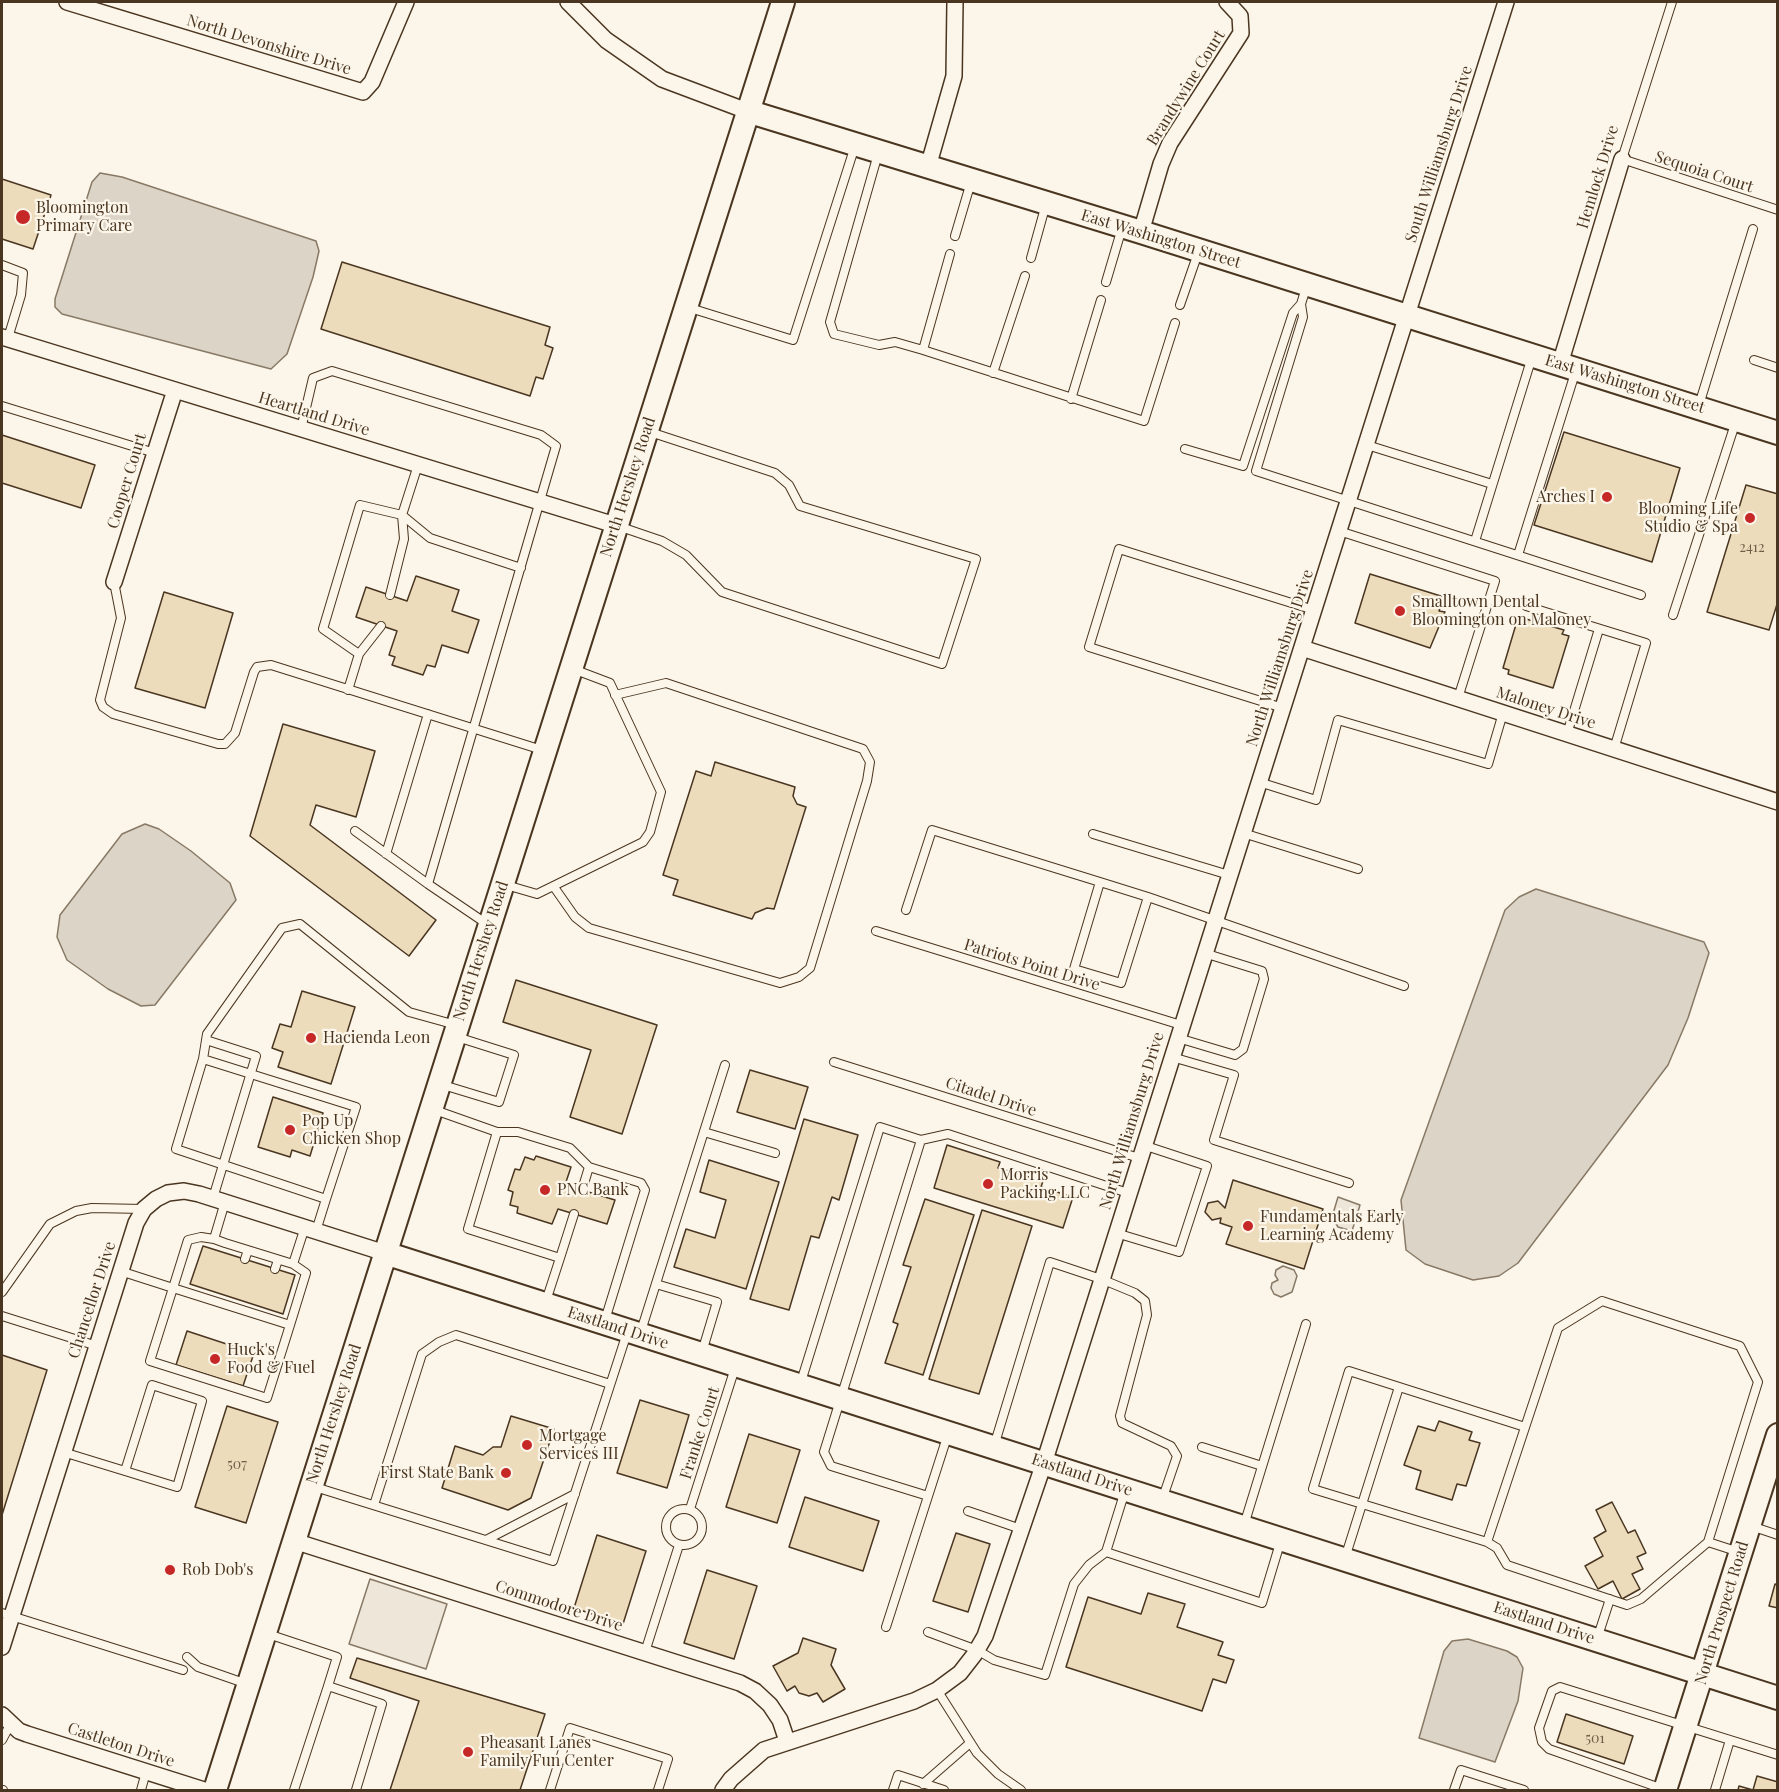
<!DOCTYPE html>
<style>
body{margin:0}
#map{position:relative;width:1779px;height:1792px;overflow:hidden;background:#fbf6e9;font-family:"Playfair Display",serif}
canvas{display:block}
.frame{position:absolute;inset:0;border:3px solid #4a3520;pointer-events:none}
</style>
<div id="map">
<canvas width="1779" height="1792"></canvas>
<div class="frame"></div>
</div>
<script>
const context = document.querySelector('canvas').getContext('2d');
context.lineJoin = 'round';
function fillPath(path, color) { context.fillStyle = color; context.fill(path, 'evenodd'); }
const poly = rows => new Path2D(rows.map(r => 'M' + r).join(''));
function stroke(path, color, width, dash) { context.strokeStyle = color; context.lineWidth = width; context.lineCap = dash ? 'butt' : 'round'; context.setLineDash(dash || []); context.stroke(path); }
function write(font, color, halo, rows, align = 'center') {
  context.font = font + ' "Playfair Display",serif'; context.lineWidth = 4.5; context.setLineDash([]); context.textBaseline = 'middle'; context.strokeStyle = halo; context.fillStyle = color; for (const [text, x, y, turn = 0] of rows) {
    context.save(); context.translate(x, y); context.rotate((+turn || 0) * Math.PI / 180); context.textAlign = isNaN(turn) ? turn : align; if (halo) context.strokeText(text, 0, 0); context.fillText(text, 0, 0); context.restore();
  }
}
const green = poly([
 [1338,1197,1360,1205,1352,1231,1338,1227,1332,1217,1338,1197],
 [1283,1266,1294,1270,1297,1276,1292,1292,1281,1297,1274,1294,1271,1288,1272,1283,1278,1280,1275,1275,1276,1270,1283,1266],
 [370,1579,447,1604,426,1669,349,1644,370,1579]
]);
const water = poly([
 [100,173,122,177,316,241,319,251,313,277,287,354,271,369,62,314,55,307,55,299,92,182,100,173],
 [145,824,159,829,191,851,230,883,236,900,155,1005,141,1006,108,989,67,960,57,937,60,915,122,834,145,824],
 [1536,889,1704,942,1709,953,1688,1018,1668,1065,1518,1263,1499,1276,1473,1280,1425,1264,1406,1250,1401,1200,1505,910,1519,897,1536,889],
 [1468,1639,1507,1651,1517,1657,1523,1668,1518,1701,1495,1762,1419,1738,1444,1651,1452,1641,1468,1639]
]);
const building = poly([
 [2,179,51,195,33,249,2,239,2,179],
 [342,262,550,327,545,345,553,348,543,379,536,377,530,396,321,329,342,262],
 [1564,432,1680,468,1652,562,1534,525,1564,432],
 [2,435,95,465,81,508,2,483,2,435],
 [1746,485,1778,494,1778,601,1769,630,1707,612,1746,485],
 [1370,574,1444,597,1439,611,1445,612,1430,648,1355,623,1370,574],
 [416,576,459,590,452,611,479,620,468,653,442,645,435,667,427,665,423,675,392,665,395,657,389,655,397,631,356,617,366,587,407,601,416,576],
 [164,592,233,613,205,708,135,688,164,592],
 [1526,619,1564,630,1562,634,1569,636,1553,688,1508,674,1509,670,1503,668,1517,621,1524,623,1526,619],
 [283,724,375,751,356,817,316,805,310,825,436,920,409,956,250,836,283,724],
 [715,762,795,787,793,796,797,804,806,807,774,909,767,908,755,913,752,919,673,895,678,880,663,875,696,771,711,776,715,762],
 [516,980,657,1025,622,1134,570,1117,591,1050,503,1022,516,980],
 [302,991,355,1007,331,1084,278,1067,283,1052,272,1048,280,1024,291,1027,302,991],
 [750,1070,808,1087,795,1129,737,1112,750,1070],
 [273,1097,323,1113,310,1156,292,1150,290,1157,258,1147,273,1097],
 [804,1119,858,1135,839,1200,832,1197,819,1238,811,1236,789,1310,750,1299,804,1119],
 [947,1145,1000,1162,998,1168,1043,1181,1041,1187,1073,1197,1063,1228,934,1188,947,1145],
 [536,1156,571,1167,565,1185,615,1200,607,1224,558,1209,552,1224,517,1213,518,1207,510,1205,513,1192,508,1190,515,1169,520,1170,525,1157,534,1160,536,1156],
 [709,1160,779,1182,746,1289,674,1267,686,1229,715,1238,726,1200,700,1192,709,1160],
 [1233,1180,1323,1209,1304,1269,1226,1244,1232,1227,1220,1223,1221,1218,1212,1220,1205,1212,1208,1203,1218,1201,1225,1208,1233,1180],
 [925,1199,974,1215,923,1375,885,1363,898,1324,893,1322,911,1267,903,1265,925,1199],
 [982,1210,1032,1226,979,1394,929,1379,982,1210],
 [203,1246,295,1275,283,1314,190,1284,203,1246],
 [187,1331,254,1353,243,1386,176,1365,187,1331],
 [2,1355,47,1370,2,1515,2,1355],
 [640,1400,689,1415,667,1488,617,1473,640,1400],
 [227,1406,278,1422,246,1523,195,1507,227,1406],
 [511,1416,554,1429,531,1498,508,1510,442,1488,455,1446,483,1455,493,1447,501,1447,511,1416],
 [1439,1421,1472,1432,1469,1440,1480,1443,1466,1486,1457,1484,1452,1500,1416,1489,1421,1471,1404,1465,1418,1426,1435,1431,1439,1421],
 [749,1434,800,1450,777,1523,726,1507,749,1434],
 [805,1497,879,1521,863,1571,789,1547,805,1497],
 [1612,1502,1628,1533,1635,1530,1646,1553,1637,1557,1643,1569,1632,1574,1640,1589,1622,1599,1613,1581,1598,1589,1585,1566,1603,1556,1594,1538,1606,1531,1596,1510,1612,1502],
 [956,1533,990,1544,968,1612,933,1601,956,1533],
 [597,1535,646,1551,623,1624,574,1608,597,1535],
 [707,1570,757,1586,734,1659,684,1643,707,1570],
 [1775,1584,1778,1585,1778,1608,1769,1606,1775,1584],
 [1148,1593,1185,1604,1177,1627,1223,1642,1218,1655,1234,1660,1226,1683,1213,1679,1202,1711,1066,1667,1088,1597,1141,1614,1148,1593],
 [803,1638,836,1649,831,1665,845,1689,823,1702,817,1693,809,1696,799,1693,795,1686,787,1691,773,1666,798,1653,803,1638],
 [357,1658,545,1714,520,1790,390,1790,419,1701,350,1678,357,1658],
 [1566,1714,1633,1736,1624,1764,1557,1742,1566,1714],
 [1757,1776,1778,1782,1778,1790,1738,1790,1739,1786,1753,1790,1757,1776]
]);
const lane = poly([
 [1672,2,1622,159,1778,210],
 [878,154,830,322,834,334,879,345,895,342,923,350,1144,421,1175,323],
 [955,236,971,182],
 [1031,258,1046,204],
 [2,265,23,273,21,295,8,338],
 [1106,282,1122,228],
 [1306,288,1301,304,1303,317,1256,471,1641,595],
 [1180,305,1198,253],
 [690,308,793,340,855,146],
 [923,350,950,254],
 [1754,360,1778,368],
 [993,373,1025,276],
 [1071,399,1101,300],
 [1699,405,1753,229],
 [2,406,155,453],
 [301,429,313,378,332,371,541,435,556,446,428,884,487,924],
 [1367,445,1492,484],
 [1185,449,1243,466,1293,313,1301,304],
 [618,526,662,541,686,555,722,592,942,664,976,559,800,506,789,485,775,473,650,432],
 [1339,531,1495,581,1458,698],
 [1475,541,1532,357],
 [1518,555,1576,370],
 [114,582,121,618,100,700,103,707,113,714,218,744,225,744,235,733,254,672,257,667,271,665,542,750],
 [390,595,404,539,402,515,418,465],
 [1526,606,1646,643,1614,749],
 [1673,615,1736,421],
 [359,654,323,629,360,505,402,515,430,538,521,568],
 [348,690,359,654,381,626],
 [1283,708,1089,647,1119,549,1314,610],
 [1567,734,1599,629],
 [1259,782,1316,800,1338,720,1488,764,1503,713],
 [355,831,428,884],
 [1243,833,1358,869],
 [1093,834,1229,875],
 [386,854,428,714],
 [506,885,537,894,643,842,650,832,661,792,610,683,573,669],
 [554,887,575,917,589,928,780,983,799,977,810,968,867,781,870,762,863,749,666,683,615,695],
 [1148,897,1100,882,1074,969,1121,983,1148,897,1404,986],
 [906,910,932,830,1100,882],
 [876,931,1181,1025],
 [1178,1038,1235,1055,1243,1049,1264,979,1262,971,1204,953],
 [206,1040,256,1056,213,1198],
 [1172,1057,1234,1075,1214,1140,1349,1183],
 [203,1059,207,1034,282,928,300,924,409,1012,456,1025],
 [834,1062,1139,1158],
 [443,1085,499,1102,514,1055,457,1037],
 [432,1109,497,1132,468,1229,560,1258,546,1301],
 [497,1132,518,1132,570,1148,589,1167,641,1183,645,1190,605,1320],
 [704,1132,775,1153],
 [921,1140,824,1452,831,1466,928,1496],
 [582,1190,589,1167],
 [225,1202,214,1239,225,1243,293,1264,305,1227],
 [316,1231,326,1199,356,1107,203,1059,176,1149,326,1199],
 [1116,1233,1179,1252,1207,1166,1143,1145],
 [560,1258,574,1214],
 [245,1259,248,1250],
 [275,1269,278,1260],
 [120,1271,173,1288,188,1240,201,1237,214,1239],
 [656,1284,717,1302,702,1352],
 [2,1292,50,1224,76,1211,92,1208,144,1209],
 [1602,1301,1740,1346,1758,1382,1708,1542,1641,1599,1627,1605,1507,1565,1497,1548,1487,1542,1558,1328,1602,1301],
 [2,1316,97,1346],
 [290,1325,267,1398,150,1361,173,1288,290,1325,306,1273,293,1264],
 [641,1331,725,1065],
 [800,1385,880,1127,921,1140,948,1134,1128,1193],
 [994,1446,1050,1262,1101,1279,1135,1293,1145,1301,1147,1315,1120,1416,1122,1423,1171,1446,1177,1456,1162,1500],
 [1202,1447,1262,1466],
 [63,1452,125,1471,177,1487,202,1401,152,1385,125,1471],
 [315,1487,553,1561,627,1333],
 [1125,1491,1106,1552,1262,1603,1281,1540],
 [374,1505,422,1354,439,1342,456,1335,610,1384],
 '666 1527a18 18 0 1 1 36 0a18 18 0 1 1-36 0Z',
 [690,1509,735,1368],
 [968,1511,1021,1529],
 [1244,1525,1306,1324],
 [1751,1526,1778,1535],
 [486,1540,575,1494],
 [1487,1542,1313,1489,1349,1371,1525,1427],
 [1708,1542,1739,1552],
 [1345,1558,1399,1387],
 [2,1613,183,1670],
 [886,1627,948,1434],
 [928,1632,977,1650,994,1660,1045,1675,1074,1584,1089,1565,1106,1552],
 [268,1634,337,1657,328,1686],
 [1597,1639,1610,1599],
 [645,1652,679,1545],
 [187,1657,198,1667,247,1684],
 [937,1690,977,1753,998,1774,1021,1790],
 [2,1740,10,1725],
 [923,1784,970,1743],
 [1663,1789,1549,1749,1542,1742,1539,1728,1552,1691,1560,1687,1778,1755],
 [2,1790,3,1790],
 [141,1790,146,1772],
 [294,1790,328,1686,382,1704,356,1790],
 [550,1790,570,1728,668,1759,658,1790],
 [893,1790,898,1775,944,1790],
 [1454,1790,1461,1770,1524,1790],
 [1715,1790,1730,1740]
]);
const street = poly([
 [67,2,363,92,372,82,406,2],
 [568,2,606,40,662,79,747,111],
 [928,167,954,76,955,2],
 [1141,232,1161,164,1170,143,1241,33,1240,16,1227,2],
 [2,337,615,525],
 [1560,364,1622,159],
 [114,582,175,390],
 [1302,648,1778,802],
 [294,1541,740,1683,755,1691,770,1705,780,1720,787,1741],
 [2,1647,136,1223,144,1209,156,1199,168,1193,184,1191,199,1194,385,1253],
 [2,1715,19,1731,27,1734,204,1790],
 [723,1790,731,1779,764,1750,914,1701,937,1690,960,1673,974,1655,985,1636,1044,1463,1506,2]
]);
const secondary = poly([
 [747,111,1141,232,1778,433],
 [385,1253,1778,1698],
 [215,1790,783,2],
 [1665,1790,1778,1435]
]);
const markers = [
 [23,217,8,"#c62828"],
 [1607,497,6,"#c62828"],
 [1750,518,6,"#c62828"],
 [1400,611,6,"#c62828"],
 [311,1038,6,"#c62828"],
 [290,1130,6,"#c62828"],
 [988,1184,6,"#c62828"],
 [545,1190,6,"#c62828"],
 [1248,1226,6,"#c62828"],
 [215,1359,6,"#c62828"],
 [527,1445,6,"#c62828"],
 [506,1473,6,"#c62828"],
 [170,1570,6,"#c62828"],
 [468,1752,6,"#c62828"]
];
const numberNames = [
 ["2412",1752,548],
 ["507",237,1465],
 ["501",1595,1739]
];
const streetNames = [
 ["North Devonshire Drive",269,45,17],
 ["Brandywine Court",1186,88,-58],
 ["South Williamsburg Drive",1439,154,-72],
 ["Sequoia Court",1704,172,18],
 ["Hemlock Drive",1598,177,-73],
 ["East Washington Street",1161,239,17],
 ["East Washington Street",1625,384,17],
 ["Heartland Drive",314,414,17],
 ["Cooper Court",127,481,-73],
 ["North Hershey Road",628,487,-72],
 ["North Williamsburg Drive",1280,658,-72],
 ["Maloney Drive",1546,708,18],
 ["North Hershey Road",481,951,-72],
 ["Patriots Point Drive",1032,965,17],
 ["Citadel Drive",991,1097,18],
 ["North Williamsburg Drive",1132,1121,-73],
 ["Chancellor Drive",92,1300,-72],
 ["Eastland Drive",618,1328,18],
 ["North Hershey Road",334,1414,-72],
 ["Franke Court",700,1433,-72],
 ["Eastland Drive",1082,1475,18],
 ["Commodore Drive",559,1606,18],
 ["North Prospect Road",1722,1613,-73],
 ["Eastland Drive",1544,1623,18],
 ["Castleton Drive",121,1745,18]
];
const poiNames = [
 ["Bloomington",36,208],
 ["Primary Care",36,226],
 ["Arches I",1595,497,"right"],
 ["Blooming Life",1738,509,"right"],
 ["Studio & Spa",1738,527,"right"],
 ["Smalltown Dental",1412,602],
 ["Bloomington on Maloney",1412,620],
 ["Hacienda Leon",323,1038],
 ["Pop Up",302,1121],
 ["Chicken Shop",302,1139],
 ["Morris",1000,1175],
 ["Packing LLC",1000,1193],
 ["PNC Bank",557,1190],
 ["Fundamentals Early",1260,1217],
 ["Learning Academy",1260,1235],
 ["Huck's",227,1350],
 ["Food & Fuel",227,1368],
 ["Mortgage",539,1436],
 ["Services III",539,1454],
 ["First State Bank",494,1473,"right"],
 ["Rob Dob's",182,1570],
 ["Pheasant Lanes",480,1743],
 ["Family Fun Center",480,1761]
];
fillPath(green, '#ede6d9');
stroke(green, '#887966', 1.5);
fillPath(water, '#dcd4c6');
stroke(water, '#887966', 1.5);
fillPath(building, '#ecdcbc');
stroke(building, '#4a3520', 1.5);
stroke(lane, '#4a3520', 10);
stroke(street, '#4a3520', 18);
stroke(secondary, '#4a3520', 26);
stroke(lane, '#fbf6e9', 8);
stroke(street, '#fbf6e9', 15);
stroke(secondary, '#fbf6e9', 22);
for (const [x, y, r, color] of markers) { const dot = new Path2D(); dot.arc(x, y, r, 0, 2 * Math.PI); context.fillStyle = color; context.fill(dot); stroke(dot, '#fbf6e9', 2); }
write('14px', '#725f47', null, numberNames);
write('16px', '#4a3520', '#fbf6e9', streetNames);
write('16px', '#4a3520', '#fbf6e9', poiNames, 'left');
</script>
